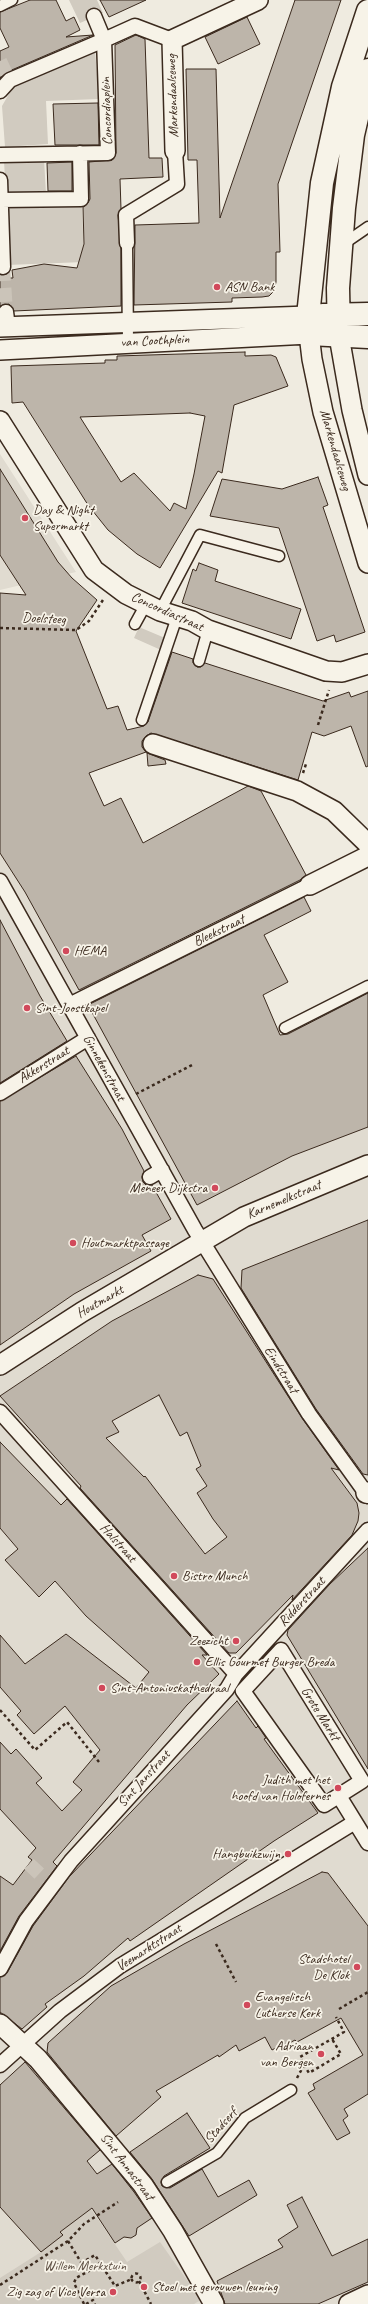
<!DOCTYPE html>
<style>
body{margin:0}
canvas{display:block;background:#efebe0}
</style>
<canvas width="368" height="2304"></canvas>
<script>
const context = document.querySelector('canvas').getContext('2d');
context.lineJoin = 'round';
function fillPath(path, color) { context.fillStyle = color; context.fill(path, 'evenodd'); }
const poly = rows => new Path2D(rows.map(r => 'M' + r).join(''));
function stroke(path, color, width, dash) { context.strokeStyle = color; context.lineWidth = width; context.lineCap = dash ? 'butt' : 'round'; context.setLineDash(dash || []); context.stroke(path); }
function write(font, color, halo, rows, align = 'center') {
  context.font = font + ' Caveat,sans-serif'; context.lineWidth = 3.5; context.setLineDash([]); context.textBaseline = 'middle'; context.strokeStyle = halo; context.fillStyle = color; for (const [text, x, y, turn = 0] of rows) {
    context.save(); context.translate(x, y); context.rotate((+turn || 0) * Math.PI / 180); context.textAlign = isNaN(turn) ? turn : align; if (halo) context.strokeText(text, 0, 0); context.fillText(text, 0, 0); context.restore();
  }
}
const built = poly([
 [0,454,76,572,0,590],
 [0,749,204,1119,368,1091,368,2304,0,2304]
]);
const green = poly([
 [69,0,97,0,103,13,80,23],
 [95,51,99,99,46,101,48,144,5,147,2,106,13,87,49,68],
 [44,159,46,194,6,196,4,161],
 [82,203,84,262,7,265,5,206],
 [139,627,165,638,161,650,134,638],
 [91,2209,127,2262,160,2242,201,2300,194,2304,0,2304,0,2278,41,2252,62,2234,60,2232]
]);
const building = poly([
 [30,0,56,0,66,21,74,17,80,30,66,37,93,35,7,72,0,78,0,51,9,47,0,28,0,12,30,0],
 [100,0,146,0,109,17,100,0],
 [295,0,341,0,278,184,280,252,276,252,276,282,274,291,269,296,262,297,232,298,232,302,134,305,135,225,199,223,197,160,188,160,186,69,216,69,220,218,295,0],
 [247,17,260,44,218,64,205,37,247,17],
 [136,35,145,39,149,158,162,158,163,177,120,179,121,209,118,215,121,248,121,306,14,311,9,304,0,306,0,278,13,278,12,270,44,264,77,268,84,244,83,207,88,203,90,199,89,162,112,160,116,153,115,45,136,35],
 [98,103,99,145,55,145,53,104,98,103],
 [72,162,72,191,48,191,47,163,72,162],
 [245,352,245,356,271,355,276,357,288,386,234,405,222,473,218,471,160,568,137,554,108,530,88,505,23,402,12,403,11,366,105,363,105,360,117,360,117,356,245,352],
 [190,413,205,416,194,474,186,509,174,503,170,511,134,473,121,482,80,417,190,413],
 [0,469,58,562,72,578,97,600,76,631,107,709,118,706,127,730,144,726,148,722,172,652,193,659,193,663,197,667,201,667,205,663,323,701,349,692,351,697,368,691,368,766,366,767,351,726,324,736,312,732,298,780,151,733,146,736,142,741,142,747,146,752,89,773,104,806,121,798,143,843,248,786,261,791,306,875,300,880,79,990,25,892,0,853,0,593,26,595,0,555,0,469],
 [318,477,328,505,323,507,365,632,336,642,334,635,317,641,279,528,210,516,222,479,282,489,318,477],
 [199,563,218,570,215,581,301,609,291,639,182,603,193,569,196,571,199,563],
 [147,753,165,760,166,764,148,766,147,753],
 [304,897,311,911,264,935,288,982,263,995,280,1035,288,1034,368,993,368,1127,292,1156,197,1205,88,1005,304,897],
 [0,920,40,996,67,1041,0,1083,0,920],
 [76,1056,122,1129,144,1171,142,1177,143,1182,146,1185,152,1185,171,1219,142,1235,151,1251,74,1294,0,1345,0,1101,76,1056],
 [368,1220,368,1475,363,1474,316,1409,241,1288,242,1270,368,1220],
 [198,1275,213,1279,302,1418,339,1470,331,1468,357,1503,359,1513,358,1521,352,1535,292,1600,293,1595,236,1653,229,1653,80,1488,81,1486,0,1396,112,1321,198,1275],
 [159,1395,180,1436,187,1432,201,1466,196,1469,207,1486,197,1493,213,1519,227,1537,205,1554,145,1476,144,1477,106,1438,119,1432,112,1421,159,1395],
 [0,1442,61,1505,67,1499,207,1655,202,1655,219,1674,187,1705,53,1862,57,1866,19,1916,0,1951,0,1876,13,1885,32,1860,28,1857,36,1848,0,1809,0,1742,11,1754,16,1749,42,1778,36,1783,62,1811,82,1790,73,1782,100,1750,65,1706,34,1734,17,1715,21,1711,0,1687,0,1635,25,1664,66,1634,136,1688,149,1672,86,1616,55,1581,39,1597,5,1560,18,1549,0,1528,0,1442],
 [368,1548,368,1769,287,1635,288,1630,330,1584,368,1548],
 [237,1701,256,1728,258,1726,266,1738,264,1739,318,1813,274,1841,130,1941,128,1938,84,1976,45,2004,47,2007,22,2029,0,2012,0,1977,7,1973,33,1926,69,1877,237,1701],
 [322,1872,328,1873,368,1926,368,2094,344,2109,348,2116,343,2120,350,2133,337,2140,308,2093,315,2089,313,2084,363,2055,341,2018,297,2042,295,2040,284,2046,283,2044,272,2050,265,2037,239,2051,236,2045,219,2057,218,2055,156,2091,161,2097,116,2136,47,2052,48,2043,111,1986,184,1944,322,1872],
 [25,2062,100,2150,87,2161,97,2174,112,2164,134,2192,152,2218,137,2228,136,2235,131,2238,124,2237,115,2243,92,2208,60,2232,63,2235,41,2252,0,2207,0,2085,25,2062],
 [187,2113,210,2148,164,2176,161,2182,162,2186,170,2188,202,2169,218,2197,249,2180,257,2195,189,2236,152,2179,130,2152,187,2113],
 [302,2197,332,2256,368,2239,368,2282,318,2304,225,2304,217,2281,283,2247,278,2240,298,2227,287,2205,302,2197]
]);
const pedestrianTunnel = poly([
 [0,61,7,76],
 [3,267,6,312],
 [29,1864,44,1878]
]);
const path = poly([
 [0,628,76,630,89,621,103,600],
 [318,725,329,690],
 [303,773,306,764],
 [136,1094,194,1064],
 [0,1710,35,1750,67,1722,99,1762],
 [216,1944,236,1982],
 [339,2009,368,1992],
 [304,2065,309,2073,341,2054,332,2039],
 [297,2078,304,2065,300,2057,344,2032,336,2017],
 [68,2241,87,2272],
 [81,2263,95,2255,115,2286,132,2279],
 '131.5 2278a4.5 4.5 0 1 1 9 0a4.5 4.5 0 1 1-9 0Z',
 [139,2281,151,2304],
 [0,2285,68,2241,84,2224,118,2202],
 [84,2304,74,2283,76,2278,100,2265],
 [86,2304,93,2300,95,2304]
]);
const service = poly([
 [0,6,12,0],
 [127,243,128,342],
 [342,245,368,227],
 [160,611,200,535,279,556],
 [135,624,146,604],
 [199,661,208,630],
 [142,720,177,617],
 [285,1028,368,986],
 [167,2182,217,2153,245,2118,291,2090]
]);
const pedestrian = poly([
 [0,91,10,80,104,40,94,16],
 [0,155,108,153,104,40,135,26,172,40],
 [0,180,3,267],
 [1,200,81,199,80,153],
 [127,243,126,215,177,184,175,151],
 [6,312,8,327],
 [0,881,195,1230,309,1414,368,1496],
 [69,1005,310,885],
 [0,1093,88,1038],
 [150,1177,162,1170],
 [0,1412,236,1674],
 [281,1650,362,1781,324,1805,243,1691,281,1650],
 [339,1796,368,1843],
 [0,1969,26,1921,71,1861,227,1689,236,1674,368,1530],
 [0,2065,60,2011,120,1966,355,1822]
]);
const minor = poly([
 [175,151,172,40,258,0],
 [0,327,308,316],
 [339,336,352,410,368,475],
 [0,350,309,334,312,359,323,412,368,563],
 [0,421,94,570,126,594,160,611,192,621,208,630,326,671,342,672,368,664],
 [153,744,297,791,334,811,368,844],
 [310,885,368,856],
 [0,1365,82,1312,244,1217,368,1165],
 [366,1493,368,1492],
 [0,2024,38,2059,143,2185,173,2231,214,2304],
 [349,2304,368,2295]
]);
const secondary = poly([
 [368,11,343,87,322,183,308,316,309,334,368,337],
 [323,315,368,314],
 [339,336,338,288,344,208,353,135,368,70]
]);
const markers = [
 [217,287,4,"#d1495b"],
 [25,518,4,"#d1495b"],
 [66,951,4,"#d1495b"],
 [27,1008,4,"#d1495b"],
 [215,1188,4,"#d1495b"],
 [73,1243,4,"#d1495b"],
 [174,1576,4,"#d1495b"],
 [236,1641,4,"#d1495b"],
 [197,1662,4,"#d1495b"],
 [102,1688,4,"#d1495b"],
 [338,1788,4,"#d1495b"],
 [288,1854,4,"#d1495b"],
 [357,1967,4,"#d1495b"],
 [247,2005,4,"#d1495b"],
 [321,2054,4,"#d1495b"],
 [144,2287,4,"#d1495b"],
 [113,2292,4,"#d1495b"]
];
const streetNames = [
 ["Markendaalseweg",173,96,-92],
 ["Concordiaplein",107,111,-92],
 ["van Coothplein",155,341,-3],
 ["Markendaalseweg",335,450,74],
 ["Concordiastraat",167,612,24],
 ["Doelsteeg",44,619,3],
 ["Bleekstraat",219,931,-26],
 ["Akkerstraat",44,1065,-32],
 ["Ginnekenstraat",104,1068,61],
 ["Karnemelkstraat",284,1200,-23],
 ["Houtmarkt",100,1302,-30],
 ["Eindstraat",281,1370,58],
 ["Halstraat",118,1543,48],
 ["Ridderstraat",302,1602,-47],
 ["Grote Markt",320,1714,58],
 ["Sint Janstraat",144,1779,-48],
 ["Veemarktstraat",149,1948,-33],
 ["Stadserf",221,2126,-48],
 ["Sint Annastraat",127,2167,53]
];
const poiNames = [
 ["ASN Bank",225,287],
 ["Day & Night",33,510],
 ["Supermarkt",33,526],
 ["HEMA",74,951],
 ["Sint-Joostkapel",35,1008],
 ["Meneer Dijkstra",207,1188,"right"],
 ["Houtmarktpassage",81,1243],
 ["Bistro Munch",182,1576],
 ["Zeezicht",228,1641,"right"],
 ["Ellis Gourmet Burger Breda",205,1662],
 ["Sint-Antoniuskathedraal",110,1688],
 ["Judith met het",330,1780,"right"],
 ["hoofd van Holofernes",330,1796,"right"],
 ["Hangbuikzwijn",280,1854,"right"],
 ["Stadshotel",349,1959,"right"],
 ["De Klok",349,1975,"right"],
 ["Evangelisch",255,1997],
 ["Lutherse Kerk",255,2013],
 ["Adriaan",313,2046,"right"],
 ["van Bergen",313,2062,"right"],
 ["Stoel met gevouwen leuning",152,2287],
 ["Zig zag of Vice Versa",105,2292,"right"]
];
const parkNames = [
 ["Willem Merkxtuin",85,2266]
];
fillPath(built, '#e0dbd0');
fillPath(green, '#d1cbc0');
fillPath(building, '#bdb5aa');
stroke(building, '#3b2a1e', 1);
stroke(pedestrianTunnel, '#cbc4b9', 14, [14, 7]);
stroke(service, '#3b2a1e', 13);
stroke(pedestrian, '#3b2a1e', 17);
stroke(minor, '#3b2a1e', 22);
stroke(secondary, '#3b2a1e', 25);
stroke(path, '#3b2a1e', 2.5, [3, 3]);
stroke(service, '#f7f3e8', 10);
stroke(pedestrian, '#f7f3e8', 14);
stroke(minor, '#f7f3e8', 19);
stroke(secondary, '#f7f3e8', 22);
for (const [x, y, r, color] of markers) { const dot = new Path2D(); dot.arc(x, y, r, 0, 2 * Math.PI); context.fillStyle = color; context.fill(dot); stroke(dot, '#f7f3e8', 1.5); }
write('14px', '#3b2a1e', '#f7f3e8', streetNames);
write('14px', '#3b2a1e', '#f7f3e8', poiNames, 'left');
write('14px', '#605246', '#f7f3e8', parkNames);
</script>
